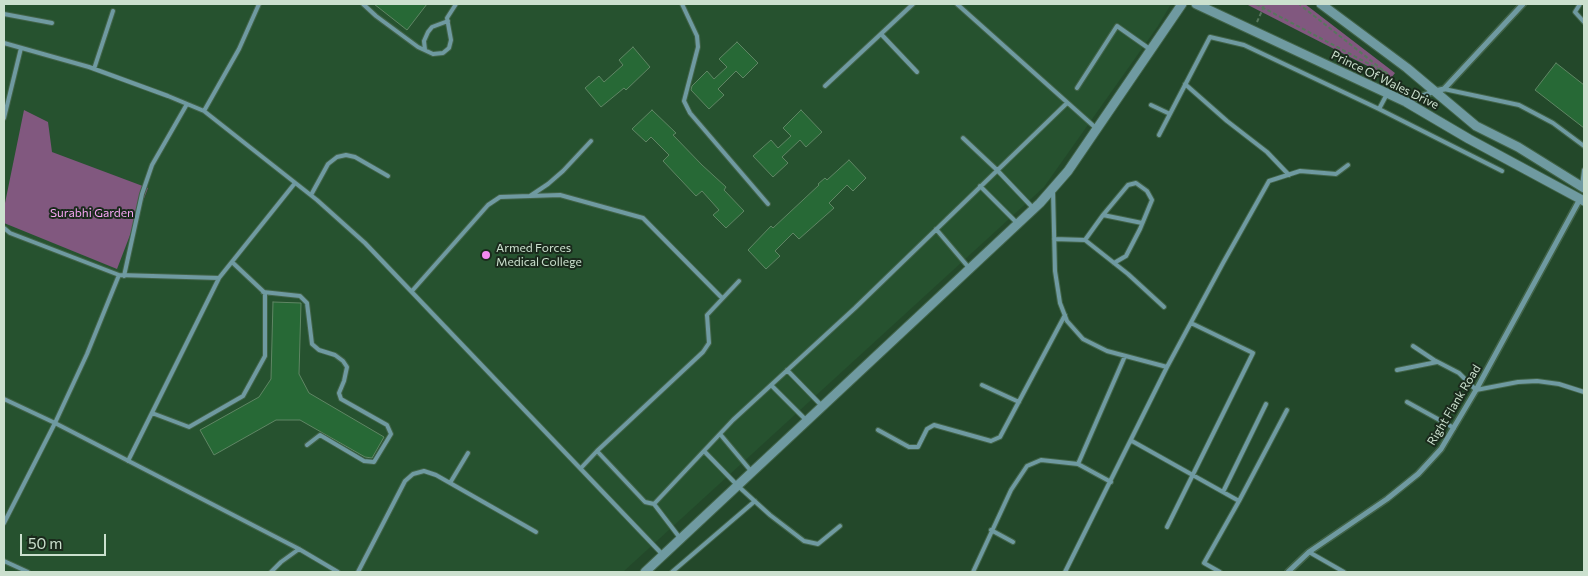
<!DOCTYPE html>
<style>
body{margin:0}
#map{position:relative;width:1588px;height:576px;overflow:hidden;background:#23482a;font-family:Commissioner,sans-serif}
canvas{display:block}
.frame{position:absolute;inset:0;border:5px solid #cbe0ce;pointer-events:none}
.scale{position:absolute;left:20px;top:534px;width:86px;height:22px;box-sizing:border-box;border:2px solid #cbe0ce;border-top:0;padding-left:6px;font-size:15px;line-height:18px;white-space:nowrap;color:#cbe0ce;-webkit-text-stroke:4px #1a2a1c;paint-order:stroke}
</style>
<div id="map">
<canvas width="1588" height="576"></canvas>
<div class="frame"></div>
<div class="scale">50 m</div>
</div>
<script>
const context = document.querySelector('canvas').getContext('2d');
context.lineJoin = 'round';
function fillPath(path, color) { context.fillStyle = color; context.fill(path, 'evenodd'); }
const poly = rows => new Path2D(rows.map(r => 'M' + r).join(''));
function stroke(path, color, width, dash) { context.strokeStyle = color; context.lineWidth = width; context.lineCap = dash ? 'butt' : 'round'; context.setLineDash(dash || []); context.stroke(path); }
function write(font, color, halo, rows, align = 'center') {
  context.font = font + ' Commissioner,sans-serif'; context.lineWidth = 4; context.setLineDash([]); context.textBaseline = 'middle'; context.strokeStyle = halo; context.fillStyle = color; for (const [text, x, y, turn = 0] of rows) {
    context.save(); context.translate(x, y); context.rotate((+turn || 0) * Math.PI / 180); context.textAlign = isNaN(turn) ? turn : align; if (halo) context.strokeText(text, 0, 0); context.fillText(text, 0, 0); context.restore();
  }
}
const built = poly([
 [4,4,1171,4,1158,26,1044,187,623,572,4,572]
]);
const green = poly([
 [1246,4,1305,4,1395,73,1391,78],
 [24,110,48,122,52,152,148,188,117,269,4,223,4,208]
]);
const building = poly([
 [374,4,427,4,407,30,374,4],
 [737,42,758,63,743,78,736,71,718,89,724,95,709,109,691,90,692,86,707,71,714,79,727,67,719,59,737,42],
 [633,47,650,67,626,90,624,88,601,107,585,88,599,76,604,82,623,65,619,60,633,47],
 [1556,63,1584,85,1584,128,1535,90,1556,63],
 [652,110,676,133,673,135,702,165,726,187,724,190,744,211,726,228,713,215,719,210,702,191,696,196,663,161,669,155,651,137,646,142,632,129,652,110],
 [801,110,822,132,806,147,800,140,782,157,788,163,773,177,753,156,771,140,778,148,791,136,783,128,801,110],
 [849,160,866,178,853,191,847,185,829,203,834,208,799,239,793,233,775,251,780,256,766,269,748,250,771,226,773,228,819,185,818,184,825,178,827,180,849,160],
 [273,302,301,303,299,374,309,393,384,437,372,458,365,457,300,420,276,420,214,455,200,430,259,397,271,379,273,302]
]);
const path = poly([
 [1256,4,1388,74,1299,4],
 [1257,22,1265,4]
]);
const service = poly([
 [363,4,376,16,418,47,433,54,443,53,449,48,451,40,447,18,456,4],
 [682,4,697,36,698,47,684,101,690,113,768,204],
 [957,4,1097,129],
 [1580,4,1575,12,1584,22],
 [4,14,52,23],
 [881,34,917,72],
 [4,43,89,67,168,96,204,111,317,200,365,243,662,554],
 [425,50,424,41,428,32,432,27,448,21],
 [94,69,113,11],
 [1185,84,1227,121,1267,152,1289,175],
 [825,86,913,4],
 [1077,88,1117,26,1151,50],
 [1444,89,1519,105,1553,123,1584,146],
 [1151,105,1170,114],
 [1379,109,1502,171],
 [204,111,239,49,259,4],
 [4,118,21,48],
 [1159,135,1210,37,1244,45,1379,109,1387,94],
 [963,138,997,170,1034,209],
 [980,186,1018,224],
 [1582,186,1584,170],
 [1053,191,1055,271,1060,303,1067,321,1083,339,1107,351,1167,367,1065,572],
 [311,195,328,164,337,157,346,155,355,157,388,176],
 [530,196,548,184,563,171,591,141],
 [1103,215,1142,223],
 [4,228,10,233,119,275,219,278,295,183],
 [936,229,970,269],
 [1054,239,1085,240,1128,274,1164,307],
 [1085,240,1103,215,1128,185,1136,183,1147,191,1152,200,1140,229,1126,256,1114,263],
 [124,276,142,194,152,165,187,104],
 [412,291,488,205,500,197,560,195,643,218,722,298],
 [263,292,300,296,307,303,312,344,319,350,335,355,343,361,347,367,344,381,339,393,341,399,387,425,391,434,374,462,364,461,320,435,307,445],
 [1413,346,1434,360,1459,373,1476,390,1518,382,1537,381,1559,384,1584,392],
 [1167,367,1223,263,1269,181,1300,171,1336,174,1348,165],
 [787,370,821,405],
 [1397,370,1437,362],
 [771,385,806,420],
 [982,385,1019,402],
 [4,399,55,423,299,549,338,572],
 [1407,402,1454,428],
 [152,413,189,427,243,396,265,356,265,293,232,262],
 [878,430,909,447,918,447,927,429,934,425,991,441,1000,437,1065,315],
 [720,434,751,471],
 [1132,441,1239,501],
 [597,451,645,502,654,504,680,538],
 [704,451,738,486,770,515,804,541,818,544,840,526],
 [128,461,219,278],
 [581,468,597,451,703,352,709,343,707,315,739,281],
 [1111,482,1078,464,1125,356],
 [450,483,468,453],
 [1223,492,1266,404],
 [654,504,733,420,855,308,1067,103],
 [4,523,55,423,87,354,119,275],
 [1167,527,1253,353,1191,323],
 [991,530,1013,542],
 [1309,552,1344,572],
 [4,561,28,572],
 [271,572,281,562,299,549],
 [358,572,405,481,413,474,424,471,436,475,536,532],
 [672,572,755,501],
 [973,572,1011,490,1027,466,1041,460,1078,464],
 [1220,572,1204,563,1239,501,1287,410]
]);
const minor = poly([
 [1406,102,1435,91,1444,89,1523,4],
 [1288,572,1309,552,1387,499,1418,474,1441,449,1476,390,1580,199]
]);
const tertiary = poly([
 [1196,4,1406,102,1469,139,1584,201],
 [1321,4,1407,68,1476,126,1518,147,1584,188],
 [645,572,1040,203,1068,171,1182,4]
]);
const markers = [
 [486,255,5,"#f489f0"]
];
const streetNames = [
 ["Prince Of Wales Drive",1385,80,26],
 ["Right Flank Road",1454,405,-59]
];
const parkNames = [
 ["Surabhi Garden",92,213]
];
const poiNames = [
 ["Armed Forces",496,248],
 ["Medical College",496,262]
];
fillPath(built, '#26522f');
fillPath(green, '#81587f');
fillPath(building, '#276936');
stroke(building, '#5f8664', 1);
stroke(service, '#416348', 6);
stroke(minor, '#416348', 8);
stroke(tertiary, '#416348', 11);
stroke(path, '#57775d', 2, [4, 2.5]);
stroke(service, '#6f9aa1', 4);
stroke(minor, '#6f9aa1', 5);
stroke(tertiary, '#6f9aa1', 9);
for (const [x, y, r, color] of markers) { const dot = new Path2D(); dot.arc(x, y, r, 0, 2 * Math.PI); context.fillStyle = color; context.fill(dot); stroke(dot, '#1a2a1c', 2); }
write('12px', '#cbe0ce', '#1a2a1c', streetNames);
write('12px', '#f6a6f3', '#1a2a1c', parkNames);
write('12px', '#cbe0ce', '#1a2a1c', poiNames, 'left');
</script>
